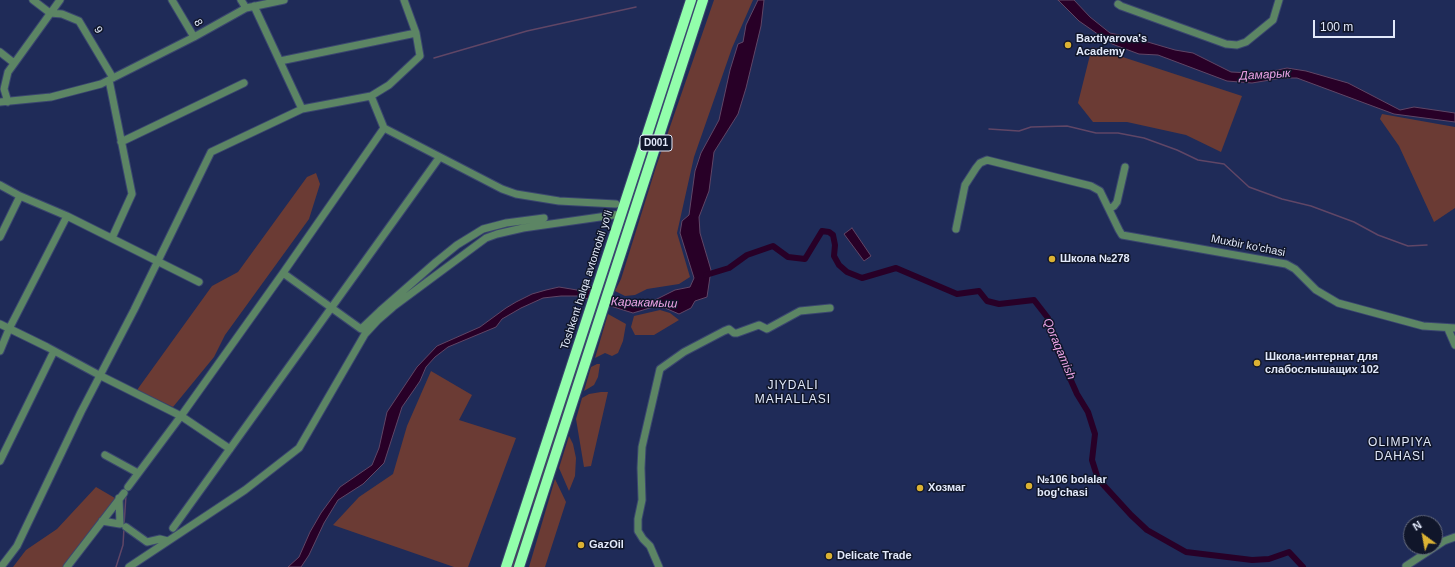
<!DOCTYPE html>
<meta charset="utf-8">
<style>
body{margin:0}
#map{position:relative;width:1455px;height:567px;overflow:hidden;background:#1f2b58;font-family:Helvetica,sans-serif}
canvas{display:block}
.north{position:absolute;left:1403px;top:515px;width:40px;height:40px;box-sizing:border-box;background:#10162a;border:1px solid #646a7d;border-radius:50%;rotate:328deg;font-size:11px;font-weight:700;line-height:16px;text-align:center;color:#e2e9fa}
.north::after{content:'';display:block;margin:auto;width:14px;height:18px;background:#dbb233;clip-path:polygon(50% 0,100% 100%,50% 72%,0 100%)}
.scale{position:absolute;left:1313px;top:20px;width:82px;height:18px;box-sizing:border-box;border:2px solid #e2e9fa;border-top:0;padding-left:5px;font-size:12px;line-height:14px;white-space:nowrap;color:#e2e9fa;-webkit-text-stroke:3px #10162a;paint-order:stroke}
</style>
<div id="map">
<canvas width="1455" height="567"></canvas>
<div class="north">N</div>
<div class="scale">100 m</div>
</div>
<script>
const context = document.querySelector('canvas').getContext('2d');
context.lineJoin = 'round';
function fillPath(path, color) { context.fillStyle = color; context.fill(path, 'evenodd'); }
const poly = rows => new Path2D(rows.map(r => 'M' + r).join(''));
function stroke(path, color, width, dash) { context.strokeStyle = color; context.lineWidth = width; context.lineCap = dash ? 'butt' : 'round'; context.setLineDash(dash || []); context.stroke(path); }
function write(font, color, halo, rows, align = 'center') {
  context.font = font + ' Helvetica,sans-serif'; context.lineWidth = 3; context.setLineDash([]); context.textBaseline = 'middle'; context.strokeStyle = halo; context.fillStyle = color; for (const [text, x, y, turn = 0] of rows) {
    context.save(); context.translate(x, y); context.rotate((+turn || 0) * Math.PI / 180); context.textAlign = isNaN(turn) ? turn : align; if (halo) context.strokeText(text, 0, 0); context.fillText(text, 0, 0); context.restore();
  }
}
const green = poly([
 [695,0,698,0,680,58,676,56],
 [714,0,753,0,732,48,694,157,677,233,690,277,679,284,647,289,635,295,625,296,615,291,621,279,656,167],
 [1092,47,1242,96,1221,152,1186,135,1127,122,1093,122,1078,103],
 [670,74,674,75,609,275,606,274],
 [1382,114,1455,127,1455,208,1434,222,1399,146,1380,119],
 [316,173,320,184,309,219,225,335,214,357,173,407,137,390,212,286,238,272,307,177],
 [660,310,670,313,679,320,654,335,635,335,631,327,634,316],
 [608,314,626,324,623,341,618,353,612,356,605,353,595,358],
 [587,332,591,333,535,506,532,505],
 [597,364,600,364,598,377,594,385,584,391,591,367],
 [431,371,472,395,459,420,516,438,468,567,454,567,333,525,359,497,393,474,407,426],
 [601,392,608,392,591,466,584,467,576,419,582,398,589,394],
 [569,436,573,444,576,458,575,476,569,491,559,468],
 [555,479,566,502,545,567,529,567],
 [96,487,120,501,67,567,13,567,26,550,57,529],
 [527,520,530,521,515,567,511,567]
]);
const water = poly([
 [758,0,764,0,761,26,746,88,738,114,714,152,709,191,699,217,700,233,711,270,707,297,695,301,691,308,679,314,665,308,653,307,633,313,578,296,561,296,543,298,521,308,502,319,496,327,448,347,435,357,426,367,420,381,402,407,384,463,363,484,338,500,324,523,309,555,301,567,288,567,299,557,310,532,321,513,340,487,372,465,379,448,387,412,417,367,437,346,480,327,506,308,516,302,532,294,546,290,559,287,583,291,593,289,618,299,651,302,675,290,690,287,694,278,680,233,682,221,689,215,695,171,701,153,719,120,730,70,738,44,743,42,746,25,758,0],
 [1058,0,1074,0,1090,17,1110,33,1134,38,1175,50,1193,53,1231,72,1251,73,1273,71,1287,68,1306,71,1348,83,1400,110,1414,107,1455,113,1455,122,1394,114,1297,78,1282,78,1252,83,1227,81,1158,55,1139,54,1112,44,1079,21,1058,0],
 [852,228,871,256,864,261,844,234,852,228]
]);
const stream = poly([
 [434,58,527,31,636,7],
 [989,129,1019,131,1031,127,1067,126,1096,133,1118,133,1144,138,1177,150,1198,160,1224,164,1249,187,1282,199,1311,206,1354,222,1378,235,1408,246,1427,245],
 [124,525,126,495],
 [116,567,123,545,124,528]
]);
const canal = poly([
 [706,275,729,268,747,255,773,246,788,257,805,259,822,231,829,232,833,235,835,245,834,256,839,265,847,272,862,278,896,268,957,294,979,291,987,301,999,304,1034,300,1048,318,1057,349,1077,394,1088,412,1095,434,1092,460,1098,479,1131,515,1147,530,1186,552,1252,560,1269,559,1289,552,1303,567]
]);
const minor = poly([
 [33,0,50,13,62,14,79,21,113,78],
 [172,0,194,37],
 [241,0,246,8],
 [1118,4,1121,6,1226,44,1237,45,1246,42,1273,20,1279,0],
 [254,6,302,109],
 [0,52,14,63],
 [280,61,416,33,404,0],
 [109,80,132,194,112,238],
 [0,102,51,97,101,84,194,37,246,8,284,0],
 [8,102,4,89,8,72,60,0],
 [384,128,502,189,516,194,559,201,616,204],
 [121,142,244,83],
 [0,185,20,196,67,216,199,282],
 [1109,209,1114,206,1117,202,1125,167],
 [956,229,965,185,976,168,980,163,987,160,1091,186,1100,191,1119,230,1122,235,1286,264,1295,269,1316,290,1338,303,1423,326,1455,328],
 [0,237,20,196],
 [283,273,361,329,380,311,436,262,457,245,483,229,506,223,544,218],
 [0,324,47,347,99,375,181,416,128,487],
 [1448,329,1455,345],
 [0,351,9,329,67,216],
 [230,449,181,416,283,273,384,128,371,96,389,85,420,56,416,33],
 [105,455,138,473],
 [0,461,54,351],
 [102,521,120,524,119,498],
 [126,527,147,542,160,539,168,541],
 [173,528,439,158],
 [1406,566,1444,541,1455,537],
 [1,567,17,546,81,412,134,310,211,152,302,109,371,96],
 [67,567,124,493],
 [129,567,245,490,299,448,365,334,378,320,393,307,486,238,497,234,523,228,621,214],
 [659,567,650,546,643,539,638,531,638,519,642,500,641,468,642,447,660,369,684,352,724,331,729,329,734,333,737,333,759,325,767,329,800,311,830,308]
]);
const highway = poly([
 [506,567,691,0],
 [519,567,703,0]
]);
const markers = [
 [1068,45,4,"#dbb233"],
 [1052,259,4,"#dbb233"],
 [1257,363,4,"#dbb233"],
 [1029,486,4,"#dbb233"],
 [920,488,4,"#dbb233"],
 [581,545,4,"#dbb233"],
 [829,556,4,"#dbb233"]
];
const shields = [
 [656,143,32]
];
const shieldNames = [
 ["D001",656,143]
];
const streetNames = [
 ["8",198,23,60],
 ["9",98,30,59],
 ["Muxbir ko'chasi",1248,246,11],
 ["Toshkent halqa avtomobil yo'li",587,280,-72]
];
const poiNames = [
 ["Baxtiyarova's",1076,39],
 ["Academy",1076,52],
 ["Школа №278",1060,259],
 ["Школа-интернат для",1265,357],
 ["слабослышащих 102",1265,370],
 ["№106 bolalar",1037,480],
 ["bog'chasi",1037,493],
 ["Хозмаг",928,488],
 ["GazOil",589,545],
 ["Delicate Trade",837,556]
];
const waterNames = [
 ["Дамарык",1265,75,-3],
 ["Каракамыш",644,303,2],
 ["Qoraqamish",1059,349,67]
];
const neighbourhoodNames = [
 ["JIYDALI",793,386],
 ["MAHALLASI",793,400],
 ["OLIMPIYA",1400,443],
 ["DAHASI",1400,457]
];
fillPath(green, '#6b3b34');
fillPath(water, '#280027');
stroke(water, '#604666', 1);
stroke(stream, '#604666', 1.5);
stroke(canal, '#280027', 6);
stroke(minor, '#3a466f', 9);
stroke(highway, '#3a466f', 12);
stroke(minor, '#5c8564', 7);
stroke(highway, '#92feab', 10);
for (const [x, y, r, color] of markers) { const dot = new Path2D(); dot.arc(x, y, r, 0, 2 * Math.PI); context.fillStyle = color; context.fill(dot); stroke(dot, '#10162a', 1.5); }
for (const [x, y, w] of shields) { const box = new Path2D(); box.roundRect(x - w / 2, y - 8, w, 16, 3); context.fillStyle = '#10162a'; context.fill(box); stroke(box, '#e2e9fa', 1); }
write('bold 10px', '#e2e9fa', null, shieldNames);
write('11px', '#e2e9fa', '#10162a', streetNames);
write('bold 11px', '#e2e9fa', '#10162a', poiNames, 'left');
write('italic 12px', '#eea4e7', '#10162a', waterNames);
context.letterSpacing = '1px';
write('12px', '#e2e9fa', '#10162a', neighbourhoodNames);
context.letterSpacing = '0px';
</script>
